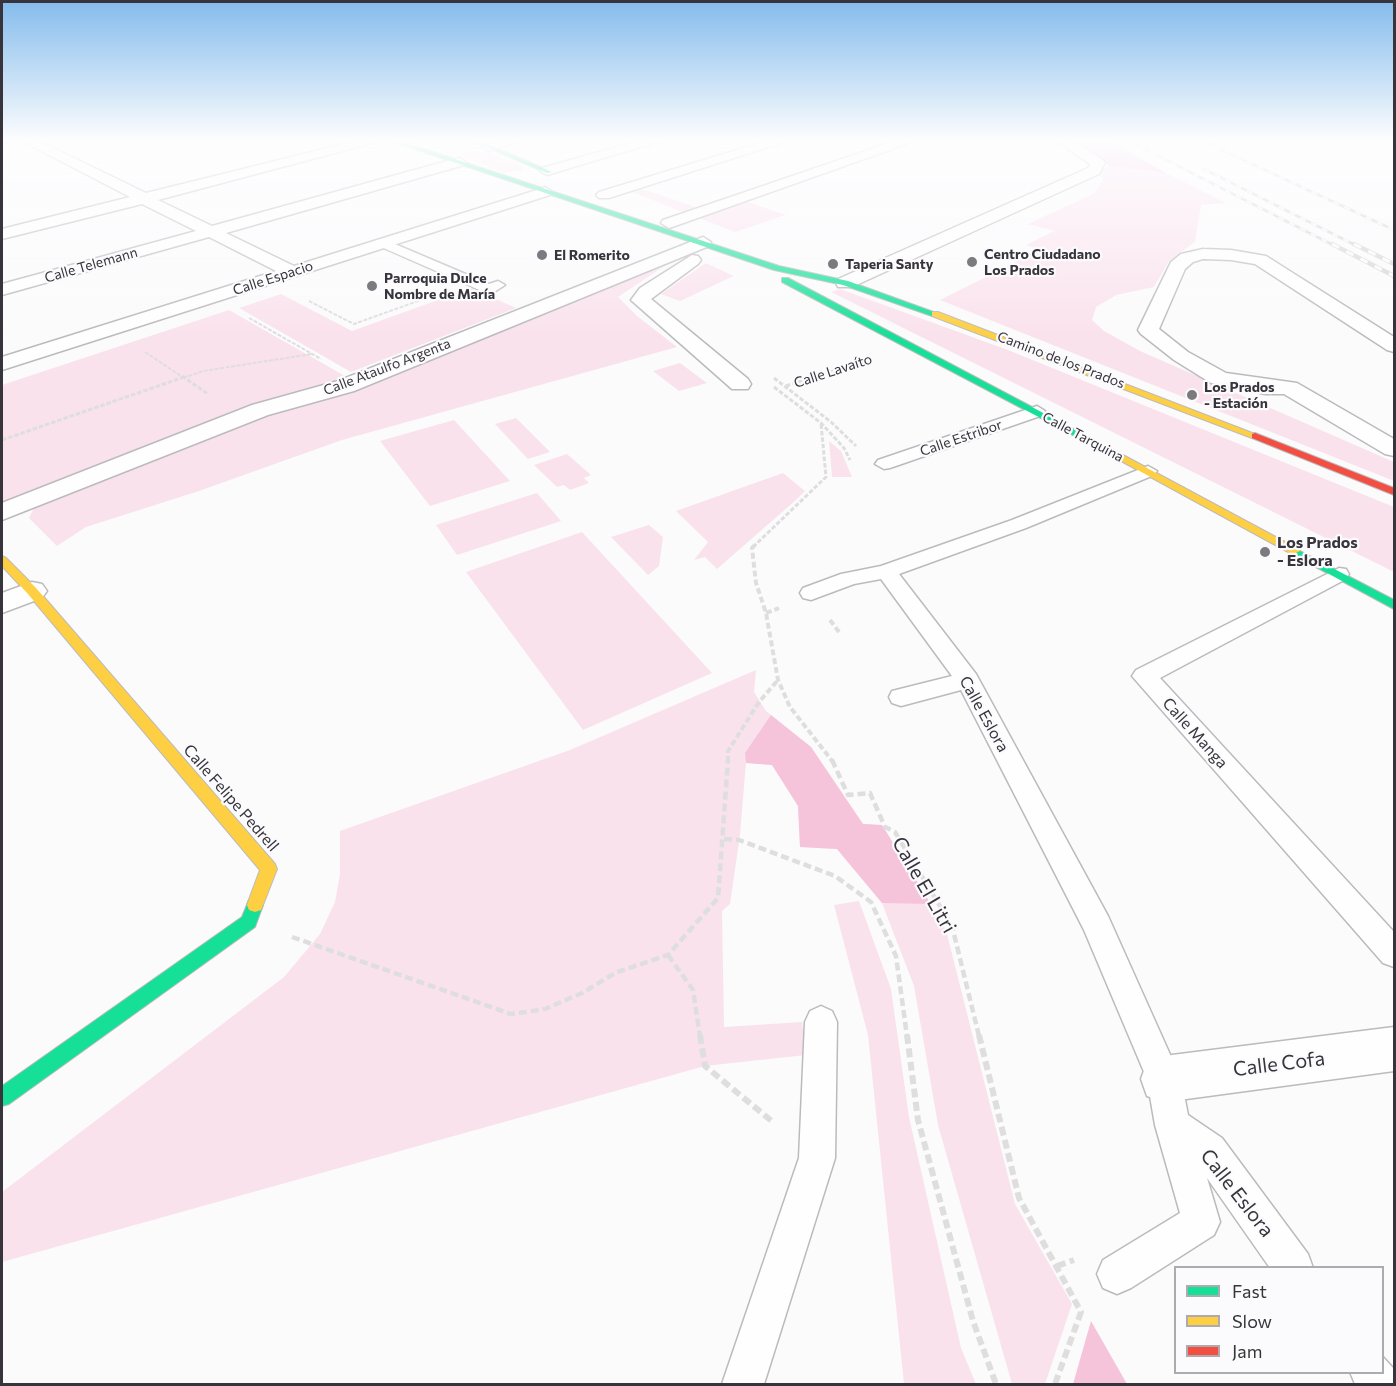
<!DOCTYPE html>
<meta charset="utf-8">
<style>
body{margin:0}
#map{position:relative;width:1396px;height:1386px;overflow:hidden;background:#fbfbfc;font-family:Commissioner,sans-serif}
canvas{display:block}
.frame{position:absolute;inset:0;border:3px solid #37353b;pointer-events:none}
.legend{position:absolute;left:1174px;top:1266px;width:210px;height:108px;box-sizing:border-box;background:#fbfafd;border:2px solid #adabaf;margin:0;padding:8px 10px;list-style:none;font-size:18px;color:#37353b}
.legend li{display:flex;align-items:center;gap:12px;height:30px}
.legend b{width:30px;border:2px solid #adabaf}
</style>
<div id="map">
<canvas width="1396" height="1386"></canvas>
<div class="frame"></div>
<ul class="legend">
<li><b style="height:8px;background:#16e098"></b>Fast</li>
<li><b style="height:8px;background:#ffcf43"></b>Slow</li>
<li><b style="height:8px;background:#f24e42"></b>Jam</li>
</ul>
</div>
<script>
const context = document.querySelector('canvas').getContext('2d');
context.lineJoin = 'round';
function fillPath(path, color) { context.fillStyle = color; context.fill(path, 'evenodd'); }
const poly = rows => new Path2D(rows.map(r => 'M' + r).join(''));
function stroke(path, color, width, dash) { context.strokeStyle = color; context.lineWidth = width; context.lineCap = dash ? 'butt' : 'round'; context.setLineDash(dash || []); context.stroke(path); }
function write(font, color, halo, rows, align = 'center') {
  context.font = font + ' Commissioner,sans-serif'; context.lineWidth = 4.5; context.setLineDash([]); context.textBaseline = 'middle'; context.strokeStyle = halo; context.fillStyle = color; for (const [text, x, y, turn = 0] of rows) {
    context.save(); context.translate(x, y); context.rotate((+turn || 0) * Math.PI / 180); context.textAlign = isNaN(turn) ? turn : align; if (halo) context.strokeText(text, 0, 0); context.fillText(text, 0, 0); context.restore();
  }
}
const green = poly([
 [487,151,522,166,523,170,503,173,459,155,468,152],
 [1109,166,1166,173,1226,203,1201,205,1195,242,1169,261,1154,287,1116,295,1096,307,1092,320,1104,331,1140,351,1394,462,1394,481,940,300,1040,250,1026,245,1054,231,1028,224,1095,193,1103,179,1097,172],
 [642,189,678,201,698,208,685,213,632,192],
 [748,202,786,215,735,232,699,218],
 [678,257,618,297,637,316,677,347,342,440,199,491,86,527,57,546,29,518,34,508,53,498,265,414,350,391],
 [706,263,734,276,680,301,661,294],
 [471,288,516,308,351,372,239,308,281,294,352,331],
 [840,289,1008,350,1394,507,1394,572,831,292],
 [229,310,345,376,344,379,4,505,2,502,2,385],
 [680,363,707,383,679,391,653,371],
 [516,418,550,452,528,459,495,424],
 [454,420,510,481,430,506,380,441],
 [829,441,841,451,852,477,832,477],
 [567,454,591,475,584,478,589,483,570,490,564,485,557,487,534,465],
 [783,473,805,491,796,500,717,569,705,557,694,560,708,542,676,511],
 [537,493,561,521,457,555,436,525],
 [649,525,663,537,659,566,648,575,611,537],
 [582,532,712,673,583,730,466,572],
 [756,670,754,692,766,711,811,747,863,824,882,825,946,930,1015,1204,1072,1304,1045,1384,1012,1384,938,1125,914,986,882,903,837,849,800,847,798,806,772,765,746,763,740,835,730,904,722,911,724,1027,802,1022,806,1055,705,1066,2,1262,2,1192,284,977,320,934,335,902,340,874,340,831,570,750],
 [859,901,891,989,909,1117,961,1348,976,1384,904,1384,868,1035,834,905]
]);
const forest = poly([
 [1068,141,1109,141,1166,173,1109,166],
 [771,715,811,747,863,824,882,825,931,904,882,903,837,849,800,847,798,806,772,765,746,763,745,753],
 [1091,1321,1127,1384,1073,1384]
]);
const pathFar4 = poly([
 [309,301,354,324,429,297],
 [249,318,321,359],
 [145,352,184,378],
 [183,378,203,371,312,354],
 [810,378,864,360]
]);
const pathFar3 = poly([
 [182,376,208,394],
 [774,378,831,422,856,446],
 [786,386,815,376],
 [774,387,821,423,844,448,850,460],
 [2,440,187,376],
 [753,547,826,477,821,423]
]);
const pathFar2 = poly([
 [755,545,752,548,756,583,766,613,778,680,790,707,833,762],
 [766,613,779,608],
 [830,620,839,632],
 [728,762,728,751,759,702,778,680]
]);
const pathFar1 = poly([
 [832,760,848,795,870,793,885,827,895,832,952,926,979,1036],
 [724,839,739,840,835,876,871,902,896,956,907,1036],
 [292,937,511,1014,545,1009,582,993,617,972,668,955,718,898,728,760],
 [668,955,693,990,700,1036]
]);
const path = poly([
 [700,1035,705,1066,774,1123],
 [907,1035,918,1120,973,1321,996,1384],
 [979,1035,1019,1198,1081,1312,1055,1384],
 [1057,1266,1074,1260]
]);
const lane = poly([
 [383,239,489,284,498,281,505,285,494,292,484,292,379,246,379,240,383,239],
 [1037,406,1045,411,1043,415,890,468,884,469,875,464,878,460,1037,406],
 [1148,466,1157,471,1154,475,1026,528,899,574,976,674,1108,916,1181,1079,1188,1115,1222,1138,1308,1254,1313,1268,1270,1268,1207,1178,1220,1222,1214,1235,1131,1288,1117,1294,1103,1288,1097,1274,1103,1260,1180,1213,1155,1125,1147,1079,1084,930,961,690,901,706,892,703,889,697,892,691,952,676,881,579,854,584,811,600,803,598,800,593,803,588,841,574,881,566,1012,520,1148,466],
 [1339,568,1346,569,1349,574,1346,579,1160,678,1394,932,1394,967,1383,963,1132,676,1136,670,1339,568],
 [821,1006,832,1011,837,1022,835,1158,764,1384,722,1384,799,1158,805,1022,810,1011,821,1006],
 [1382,1356,1394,1369,1394,1384,1355,1384,1350,1372,1382,1372,1382,1356]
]);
const street = poly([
 [22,141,39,141,146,193,356,141,380,141,158,200,212,226,454,159,459,158,466,162,464,165,226,233,294,266,540,189,545,187,553,192,550,195,2,370,2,357,276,271,209,237,2,295,2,284,196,231,142,204,2,239,2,229,130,197,22,141],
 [495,141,518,141,489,151,482,147,495,141],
 [638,141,660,141,547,175,540,171,542,168,638,141],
 [766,141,787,141,609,198,599,198,596,195,599,192,766,141],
 [895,141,915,141,675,226,669,228,661,223,663,220,895,141],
 [1056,141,1072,141,1103,160,1105,163,1099,174,852,287,838,287,836,283,838,279,1088,168,1090,164,1056,141],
 [703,237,711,242,709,246,354,391,268,415,2,520,2,503,252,405,338,381,703,237],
 [1203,249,1231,250,1266,256,1394,337,1394,352,1387,350,1255,264,1231,260,1203,259,1193,262,1185,269,1159,329,1188,352,1226,373,1297,383,1394,439,1394,456,1385,454,1284,394,1265,394,1211,383,1174,360,1141,334,1138,330,1171,262,1181,254,1203,249],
 [692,255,698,256,701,260,698,264,651,299,748,379,751,384,748,389,732,389,631,300,640,288,692,255],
 [32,582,42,584,47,591,42,598,2,613,2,593,32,582],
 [1394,1027,1394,1071,1164,1102,1147,1096,1141,1079,1147,1062,1164,1056,1394,1027]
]);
const fast = poly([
 [2,141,12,141,2,145,2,141],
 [391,141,400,141,779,266,848,281,939,314,932,316,843,285,774,270,391,141],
 [472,141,480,141,552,172,547,173,472,141],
 [782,278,788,278,1098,442,1090,444,782,282,782,278],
 [1294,548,1394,600,1394,609,1290,553,1288,551,1294,548],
 [255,898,261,900,263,905,255,927,9,1104,2,1106,2,1086,242,917,249,900,255,898]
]);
const slow = poly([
 [932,312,938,312,1260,436,1252,438,932,316,932,312],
 [1093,439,1298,549,1300,551,1294,554,1290,553,1090,444,1090,440,1093,439],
 [2,556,6,558,36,588,275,864,277,869,261,910,255,912,249,910,247,905,260,870,28,594,2,566,2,556]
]);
const jam = poly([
 [1255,433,1394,488,1394,495,1252,438,1252,434,1255,433]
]);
const railFar1 = poly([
 [1129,141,1335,246],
 [1203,141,1394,230],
 [1204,169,1357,246]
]);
const rail = poly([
 [1332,244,1394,276],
 [1354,244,1394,264]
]);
const markers = [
 [542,255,6,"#7c7a7f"],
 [972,262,6,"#7c7a7f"],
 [833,264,6,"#7c7a7f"],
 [372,286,6,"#7c7a7f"],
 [1192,395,6,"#7c7a7f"],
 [1265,552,6,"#7c7a7f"]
];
const farPoinames = [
 ["Centro Ciudadano",984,254],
 ["Los Prados",984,270],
 ["El Romerito",554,255],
 ["Taperia Santy",845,264],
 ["Parroquia Dulce",384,278],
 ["Nombre de María",384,294],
 ["Los Prados",1204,387],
 ["- Estación",1204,403]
];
const farStreetnames = [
 ["Calle Telemann",91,265,-16],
 ["Calle Espacio",273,278,-18],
 ["Camino de los Prados",1061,360,21],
 ["Calle Ataulfo Argenta",387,367,-21],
 ["Calle Lavaíto",833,371,-18],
 ["Calle Tarquina",1083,437,28],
 ["Calle Estribor",961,438,-19]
];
const poiNames = [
 ["Los Prados",1277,543],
 ["- Eslora",1277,561]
];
const streetNames = [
 ["Calle Eslora",984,714,61],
 ["Calle Manga",1195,733,48],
 ["Calle Felipe Pedrell",231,798,49]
];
const nearStreetnames = [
 ["Calle El Litri",924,885,60],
 ["Calle Cofa",1279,1064,-7],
 ["Calle Eslora",1237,1193,52]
];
fillPath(green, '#fae2ec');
fillPath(forest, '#f6c4da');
stroke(lane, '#bbbbbd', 3);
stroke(street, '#bbbbbd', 3);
stroke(fast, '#bbbbbd', 2);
stroke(slow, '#bbbbbd', 2);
stroke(jam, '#bbbbbd', 2);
stroke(pathFar4, '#dedede', 2, [4, 1.5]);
stroke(pathFar3, '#dedede', 3, [4.5, 2]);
stroke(pathFar2, '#dedede', 4, [6, 3]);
stroke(pathFar1, '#dedede', 4.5, [8, 4]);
stroke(path, '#dedede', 6, [9, 4.5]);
fillPath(lane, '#fefeff');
fillPath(street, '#fefeff');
fillPath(fast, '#16e098');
fillPath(slow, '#ffcf43');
fillPath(jam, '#f24e42');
stroke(railFar1, '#d6d6d6', 3);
stroke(rail, '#d6d6d6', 4.5);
stroke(railFar1, '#fbfafd', 2, [6]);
stroke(rail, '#fbfafd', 3, [8]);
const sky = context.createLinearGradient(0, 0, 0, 335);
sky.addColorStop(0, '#84bcec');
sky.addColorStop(0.42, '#fdfdfe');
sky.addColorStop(1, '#fdfdfe00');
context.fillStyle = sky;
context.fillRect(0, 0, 1396, 335);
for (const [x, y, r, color] of markers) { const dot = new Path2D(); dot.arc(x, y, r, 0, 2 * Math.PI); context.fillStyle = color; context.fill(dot); stroke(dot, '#fbfafd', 2); }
write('bold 14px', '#37353b', '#fbfafd', farPoinames, 'left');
write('14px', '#37353b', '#fbfafd', farStreetnames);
write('bold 16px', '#37353b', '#fbfafd', poiNames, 'left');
write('16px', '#37353b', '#fbfafd', streetNames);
write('20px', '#37353b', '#fbfafd', nearStreetnames);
</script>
